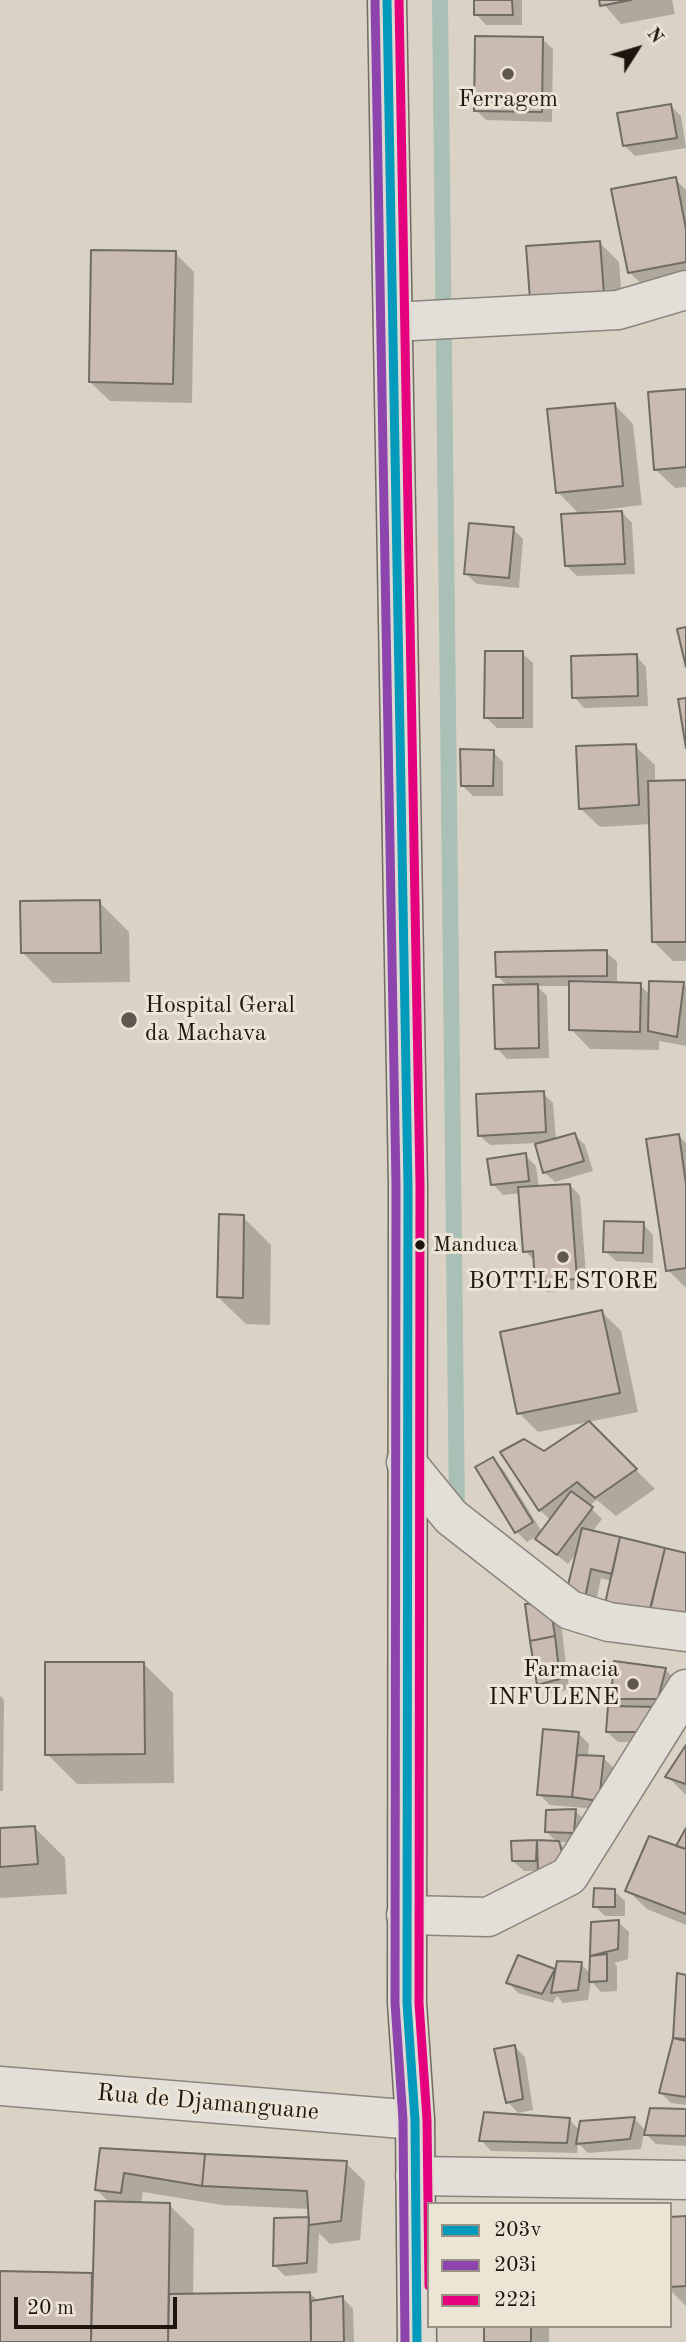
<!DOCTYPE html>
<style>
body{margin:0}
#map{position:relative;width:686px;height:2342px;overflow:hidden;background:#dad2c5;font-family:"Old Standard TT",serif}
canvas{display:block}
.legend{position:absolute;left:427px;top:2202px;width:245px;height:126px;box-sizing:border-box;background:#ece4d4;border:2px solid #9a9185;margin:0;padding:9px 12px;list-style:none;font-size:21px;color:#1e150e}
.legend li{display:flex;align-items:center;gap:14px;height:35px}
.legend b{width:35px;border:2px solid #9a9185}
.north{position:absolute;left:602px;top:14px;width:70px;height:70px;-webkit-text-stroke:5px #ece4d4;paint-order:stroke;rotate:53deg;font-size:19px;font-weight:700;line-height:28px;text-align:center;color:#1e150e}
.north::after{content:'';display:block;margin:auto;width:24px;height:32px;background:#1e150e;clip-path:polygon(50% 0,100% 100%,50% 72%,0 100%)}
.scale{position:absolute;left:14px;top:2297px;width:163px;height:32px;box-sizing:border-box;border:4px solid #1e150e;border-top:0;padding-left:9px;font-size:21px;line-height:24px;white-space:nowrap;color:#1e150e;-webkit-text-stroke:5px #ece4d4;paint-order:stroke}
</style>
<div id="map">
<canvas width="686" height="2342"></canvas>
<ul class="legend">
<li><b style="height:9px;background:#039abb"></b>203v</li>
<li><b style="height:9px;background:#8e44ad"></b>203i</li>
<li><b style="height:9px;background:#e5007d"></b>222i</li>
</ul>
<div class="north">N</div>
<div class="scale">20 m</div>
</div>
<script>
const context = document.querySelector('canvas').getContext('2d');
context.lineJoin = 'round';
function fillPath(path, color) { context.fillStyle = color; context.fill(path, 'evenodd'); }
const poly = rows => new Path2D(rows.map(r => 'M' + r).join(''));
function stroke(path, color, width, dash) { context.strokeStyle = color; context.lineWidth = width; context.lineCap = dash ? 'butt' : 'round'; context.setLineDash(dash || []); context.stroke(path); }
function write(font, color, halo, rows, align = 'center') {
  context.font = font + ' "Old Standard TT",serif'; context.lineWidth = 6; context.setLineDash([]); context.textBaseline = 'middle'; context.strokeStyle = halo; context.fillStyle = color; for (const [text, x, y, turn = 0] of rows) {
    context.save(); context.translate(x, y); context.rotate((+turn || 0) * Math.PI / 180); context.textAlign = isNaN(turn) ? turn : align; if (halo) context.strokeText(text, 0, 0); context.fillText(text, 0, 0); context.restore();
  }
}
const shadow = poly([
 [476,0,522,0,522,25,486,25,476,14],
 [600,0,672,0,675,14,621,24],
 [542,39,553,49,552,122,486,120,476,110],
 [671,106,681,116,686,148,635,156,625,146],
 [675,179,686,190,686,285,649,291,629,272],
 [599,242,619,262,624,326,552,332],
 [175,253,194,272,192,403,110,401,90,382],
 [686,391,686,487,675,488,655,469],
 [614,404,633,424,642,505,578,513,558,492],
 [622,512,632,523,635,574,577,576,566,565],
 [513,529,523,539,519,588,477,584,466,574],
 [522,653,533,663,533,728,497,728,486,717],
 [636,656,646,667,648,706,584,708,574,697],
 [635,746,655,765,655,782,686,782,686,961,673,961,654,942,651,824,600,827,580,808],
 [493,752,503,762,503,796,473,796,462,785],
 [99,902,129,932,130,982,53,983,23,953],
 [606,952,617,962,617,984,640,985,650,995,684,984,686,986,686,1046,659,1041,659,1050,590,1049,571,1029,571,986,537,986,547,996,549,1058,507,1059,497,1048,508,986,497,976],
 [543,1093,553,1103,556,1140,575,1135,585,1145,593,1171,555,1182,544,1172,537,1143,490,1145,479,1135],
 [678,1135,686,1143,686,1288,668,1270],
 [525,1155,536,1166,539,1188,570,1185,580,1196,587,1288,547,1292,536,1281,535,1261,525,1251,520,1193,503,1195,493,1184],
 [243,1217,271,1245,270,1325,246,1324,218,1297],
 [643,1224,653,1235,653,1263,616,1261,605,1251],
 [602,1312,621,1331,638,1412,538,1432,519,1413],
 [589,1423,655,1489,616,1516,597,1500,589,1506,602,1519,592,1532,686,1555,612,1581,601,1578,595,1607,579,1603,578,1551,568,1564,535,1537,527,1542,517,1532,477,1468,493,1459,503,1469,542,1532,551,1521,540,1510,503,1453,544,1453],
 [527,1606,560,1615,569,1689,549,1695,539,1685],
 [143,1663,173,1693,174,1783,77,1784,47,1754],
 [665,1669,675,1680,668,1741,618,1742,607,1732,623,1708,613,1698],
 [0,1696,4,1700,3,1791,0,1791],
 [578,1733,589,1744,588,1757,603,1758,614,1768,609,1810,550,1805,539,1794],
 [686,1748,686,1795,668,1777],
 [575,1811,586,1821,584,1843,558,1842,569,1853,540,1871,524,1871,513,1861,512,1842,558,1843,547,1832],
 [35,1828,65,1858,67,1894,0,1898,0,1830],
 [686,1831,686,1925,647,1909,627,1890,677,1848],
 [614,1891,625,1901,625,1916,605,1916,595,1906],
 [618,1922,629,1932,628,1959,614,1963,617,1966,617,1991,601,1992,591,1981,588,2000,563,2003,557,1996,553,2003,518,1993,508,1982,554,1970,557,1973,581,1964,591,1974,593,1924],
 [679,1975,686,1976,686,2105,671,2103,661,2093,675,2038],
 [515,2047,525,2057,533,2110,518,2113,508,2102],
 [686,2111,686,2146,656,2144,644,2132,641,2149,588,2153,578,2143,577,2153,491,2151,481,2140,570,2120,580,2131,634,2118,646,2131],
 [102,2150,346,2163,365,2182,360,2240,330,2244,319,2233,317,2273,285,2276,275,2266,310,2218,310,2209,222,2205,143,2192,141,2204,169,2205,194,2229,193,2295,310,2293,318,2301,343,2298,353,2309,354,2342,0,2342,0,2273,92,2274,96,2279,110,2203,96,2189],
 [686,2218,686,2306,670,2290,670,2219],
 [486,2326,549,2326,549,2342,486,2342]
]);
const stream = poly([
 [440,0,457,1511]
]);
const building = poly([
 [474,0,512,0,513,15,474,15,474,0],
 [599,0,631,0,600,6,599,0],
 [475,36,543,37,542,112,474,111,475,36],
 [671,104,677,138,623,146,617,113,671,104],
 [676,177,686,229,686,262,628,273,611,189,676,177],
 [600,241,605,307,531,313,526,246,600,241],
 [91,250,176,251,173,384,89,382,91,250],
 [686,389,686,467,654,470,648,392,686,389],
 [615,403,623,486,556,493,547,409,615,403],
 [622,511,625,564,565,566,561,514,622,511],
 [469,523,514,527,509,578,464,574,469,523],
 [686,627,686,667,677,629,686,627],
 [485,651,523,651,523,718,484,718,485,651],
 [637,654,638,696,572,698,571,656,637,654],
 [686,698,686,748,678,699,686,698],
 [636,744,639,805,579,809,576,746,636,744],
 [460,749,494,750,493,786,461,786,460,749],
 [686,780,686,942,652,942,648,781,686,780],
 [100,900,101,953,21,953,20,901,100,900],
 [607,950,607,976,496,977,495,952,607,950],
 [569,981,641,983,640,1032,569,1030,569,981],
 [649,981,684,982,677,1037,648,1031,649,981],
 [538,984,539,1048,495,1049,493,985,538,984],
 [544,1091,546,1132,478,1136,476,1094,544,1091],
 [575,1133,584,1161,543,1173,535,1144,575,1133],
 [679,1134,686,1184,686,1268,666,1271,646,1139,679,1134],
 [526,1153,529,1181,491,1185,487,1159,526,1153],
 [570,1184,577,1279,535,1282,533,1251,523,1252,518,1187,570,1184],
 [219,1214,244,1215,243,1298,217,1297,219,1214],
 [604,1221,644,1222,643,1253,603,1252,604,1221],
 [602,1310,620,1393,517,1414,500,1332,602,1310],
 [589,1421,637,1469,595,1498,577,1482,539,1511,500,1452,524,1439,544,1451,589,1421],
 [493,1457,533,1522,515,1533,475,1467,493,1457],
 [571,1491,593,1507,557,1555,535,1539,571,1491],
 [582,1528,620,1537,612,1574,591,1569,585,1598,566,1593,582,1528],
 [620,1537,665,1548,648,1619,604,1608,620,1537],
 [665,1548,686,1553,686,1618,650,1609,665,1548],
 [550,1603,555,1636,530,1641,525,1604,550,1603],
 [555,1636,560,1679,537,1685,530,1641,555,1636],
 [614,1661,666,1668,658,1699,611,1699,614,1661],
 [45,1662,144,1662,145,1754,45,1755,45,1662],
 [608,1706,660,1707,658,1732,606,1732,608,1706],
 [543,1729,579,1732,572,1797,537,1795,543,1729],
 [686,1745,686,1784,665,1777,686,1745],
 [577,1755,604,1756,599,1801,572,1797,577,1755],
 [576,1809,574,1833,545,1832,546,1810,576,1809],
 [35,1826,38,1864,0,1867,0,1828,35,1826],
 [686,1828,686,1849,676,1846,686,1828],
 [649,1836,686,1849,686,1914,625,1891,649,1836],
 [537,1840,536,1861,512,1861,511,1841,537,1840],
 [537,1840,559,1841,565,1863,538,1873,537,1840],
 [594,1888,615,1889,615,1907,593,1907,594,1888],
 [619,1920,618,1949,590,1956,591,1922,619,1920],
 [607,1954,607,1981,589,1982,590,1956,607,1954],
 [518,1955,555,1969,542,1994,506,1983,518,1955],
 [557,1961,582,1962,578,1990,551,1993,557,1961],
 [677,1973,686,1975,686,2039,673,2038,677,1973],
 [673,2038,686,2041,686,2097,659,2093,673,2038],
 [515,2045,523,2099,506,2103,494,2049,515,2045],
 [650,2108,686,2109,686,2136,644,2135,650,2108],
 [484,2112,570,2118,567,2143,479,2141,484,2112],
 [635,2117,630,2139,576,2144,580,2121,635,2117],
 [100,2148,205,2154,202,2186,124,2173,121,2193,95,2190,100,2148],
 [205,2154,347,2161,341,2221,309,2225,307,2191,202,2186,205,2154],
 [95,2201,170,2203,168,2342,91,2342,95,2201],
 [686,2216,686,2286,670,2287,670,2217,686,2216],
 [309,2217,307,2263,273,2266,274,2218,309,2217],
 [0,2271,92,2273,91,2342,0,2342,0,2271],
 [310,2292,311,2342,168,2342,169,2294,310,2292],
 [343,2296,344,2342,311,2342,311,2301,343,2296],
 [484,2326,531,2326,531,2342,484,2342,484,2326]
]);
const minor = poly([
 [393,322,618,310,686,290],
 [406,1462,451,1517,570,1610,609,1622,686,1632],
 [406,1915,488,1917,569,1876,686,1689],
 [0,2086,415,2120],
 [415,2176,686,2180]
]);
const primary = poly([
 [387,0,408,1185,407,2003,415,2120,417,2342]
]);
const bus1 = poly([
 [387,0,408,1185,407,2003,415,2120,417,2342]
]);
const bus2 = poly([
 [375,0,396,1185,395,2003,403,2120,405,2342]
]);
const bus3 = poly([
 [399,0,420,1185,419,2003,427,2120,429,2286]
]);
const markers = [
 [508,74,7,"#60574e"],
 [129,1020,9,"#60574e"],
 [420,1245,6,"#1e150e"],
 [563,1257,7,"#60574e"],
 [633,1684,7,"#60574e"]
];
const busNames = [
 ["Manduca",433,1245]
];
const poiNames = [
 ["Ferragem",508,100],
 ["Hospital Geral",145,1006,"left"],
 ["da Machava",145,1034,"left"],
 ["BOTTLE STORE",563,1282],
 ["Farmacia",619,1670,"right"],
 ["INFULENE",619,1698,"right"]
];
const streetNames = [
 ["Rua de Djamanguane",208,2103,5]
];
fillPath(shadow, '#0003');
stroke(stream, '#aac0b6', 16);
fillPath(building, '#c9bbb2');
stroke(building, '#706b63', 2);
stroke(minor, '#8a847c', 41);
stroke(primary, '#706b63', 41);
stroke(minor, '#e2dfd9', 38);
stroke(primary, '#dedad2', 38);
stroke(bus1, '#039abb', 9);
stroke(bus2, '#8e44ad', 9);
stroke(bus3, '#e5007d', 9);
for (const [x, y, r, color] of markers) { const dot = new Path2D(); dot.arc(x, y, r, 0, 2 * Math.PI); context.fillStyle = color; context.fill(dot); stroke(dot, '#ece4d4', 2.5); }
write('22px', '#1e150e', '#ece4d4', busNames, 'left');
write('24px', '#1e150e', '#ece4d4', poiNames);
write('24px', '#1e150e', '#ece4d4', streetNames);
</script>
